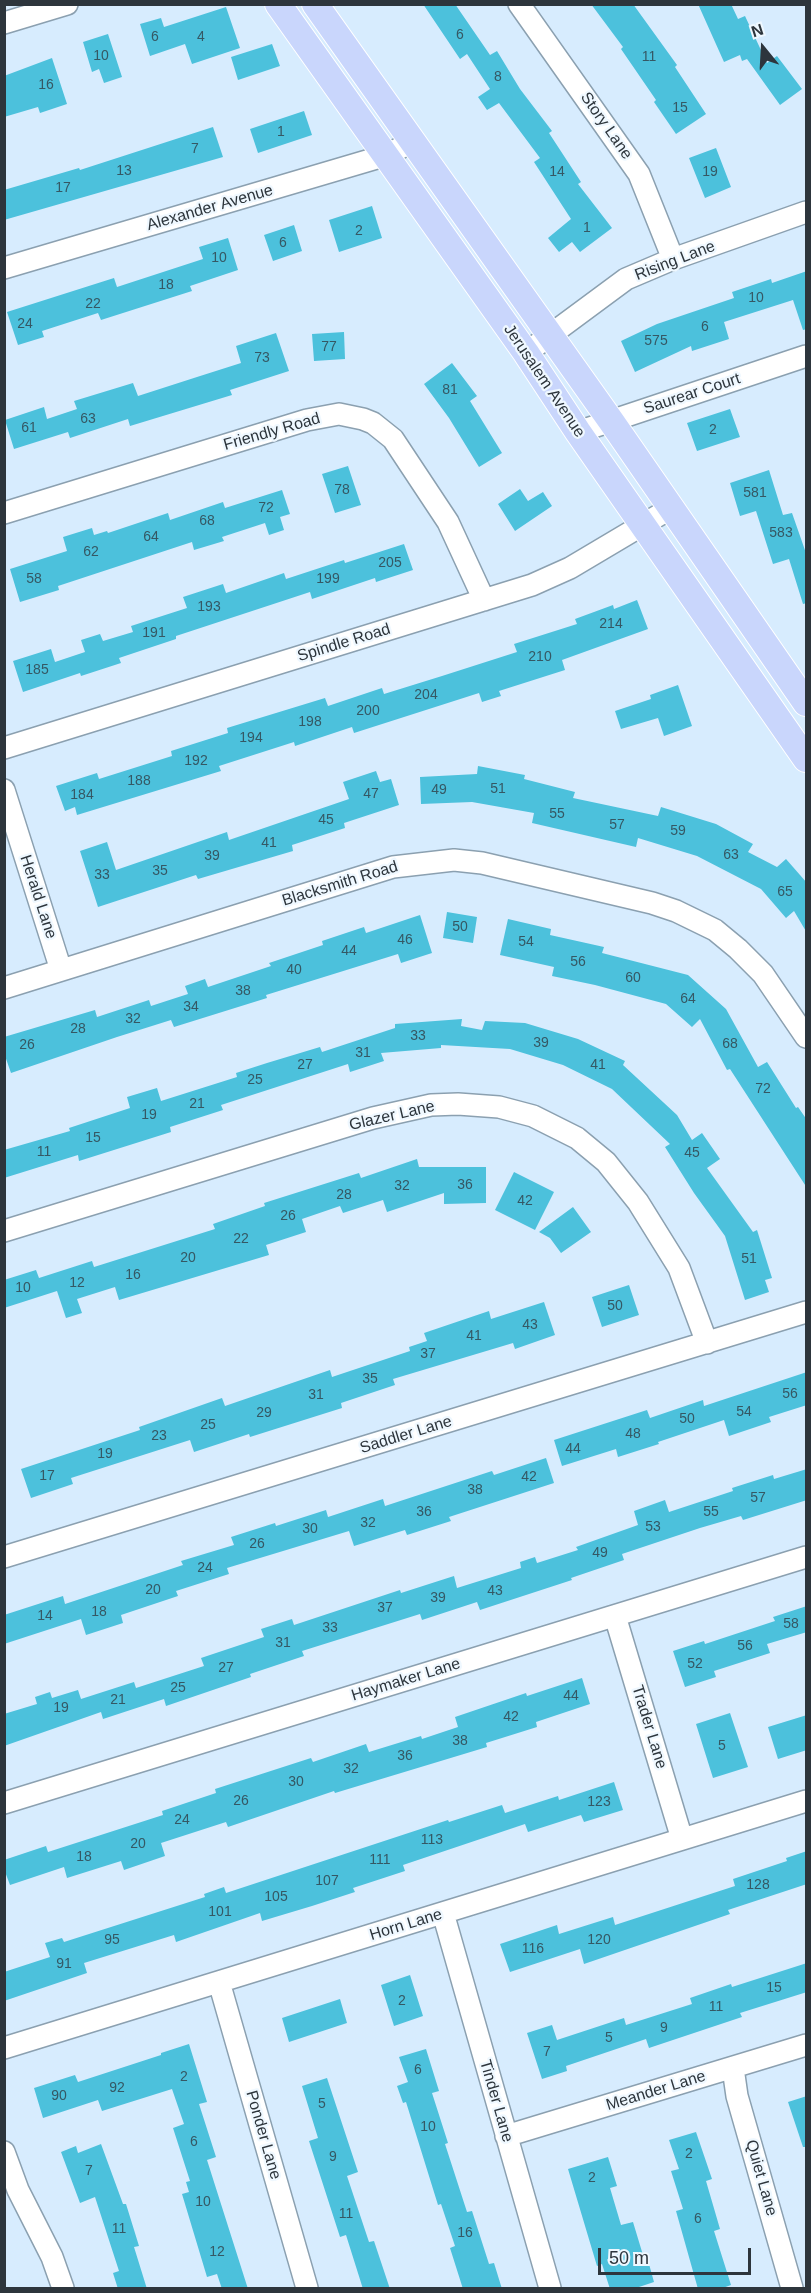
<!DOCTYPE html>
<style>
body{margin:0}
#map{position:relative;width:811px;height:2293px;overflow:hidden;background:#d7ecfe;font-family:Helvetica,sans-serif}
canvas{display:block}
.frame{position:absolute;inset:0;border:6px solid #2d353c;pointer-events:none}
.north{position:absolute;left:733px;top:18px;width:60px;height:60px;-webkit-text-stroke:4px #eff8ff;paint-order:stroke;rotate:342deg;font-size:16px;font-weight:700;line-height:24px;text-align:center;color:#2d353c}
.north::after{content:'';display:block;margin:auto;width:21px;height:27px;background:#2d353c;clip-path:polygon(50% 0,100% 100%,50% 72%,0 100%)}
.scale{position:absolute;left:598px;top:2248px;width:153px;height:27px;box-sizing:border-box;border:3px solid #2d353c;border-top:0;padding-left:8px;font-size:18px;line-height:21px;white-space:nowrap;color:#2d353c;-webkit-text-stroke:4px #eff8ff;paint-order:stroke}
</style>
<div id="map">
<canvas width="811" height="2293"></canvas>
<div class="frame"></div>
<div class="north">N</div>
<div class="scale">50 m</div>
</div>
<script>
const context = document.querySelector('canvas').getContext('2d');
context.lineJoin = 'round';
function fillPath(path, color) { context.fillStyle = color; context.fill(path, 'evenodd'); }
const poly = rows => new Path2D(rows.map(r => 'M' + r).join(''));
function stroke(path, color, width, dash) { context.strokeStyle = color; context.lineWidth = width; context.lineCap = dash ? 'butt' : 'round'; context.setLineDash(dash || []); context.stroke(path); }
function write(font, color, halo, rows, align = 'center') {
  context.font = font + ' Helvetica,sans-serif'; context.lineWidth = 4.5; context.setLineDash([]); context.textBaseline = 'middle'; context.strokeStyle = halo; context.fillStyle = color; for (const [text, x, y, turn = 0] of rows) {
    context.save(); context.translate(x, y); context.rotate((+turn || 0) * Math.PI / 180); context.textAlign = isNaN(turn) ? turn : align; if (halo) context.strokeText(text, 0, 0); context.fillText(text, 0, 0); context.restore();
  }
}
const building = poly([
 [423,4,455,4,490,55,497,51,520,89,552,131,549,133,581,182,578,184,612,228,580,252,572,242,559,252,548,238,571,219,534,162,540,158,499,103,487,110,478,97,490,89,467,54,460,59],
 [591,4,633,4,677,65,675,67,706,114,676,134,654,102,656,100,621,49,623,47],
 [698,4,731,4,738,19,745,16,767,63,777,56,802,89,780,105,747,59,742,61,740,55,724,62],
 [226,7,240,48,192,64,185,44,150,56,140,24,161,18,164,27],
 [108,34,122,77,104,83,99,69,92,72,83,42],
 [272,44,280,66,238,80,231,57],
 [52,58,67,104,40,113,38,107,4,117,4,76],
 [304,111,312,135,258,153,250,129],
 [213,127,223,157,4,220,4,190,79,168,80,170],
 [716,148,731,187,705,198,689,158],
 [372,206,382,238,339,252,329,220],
 [294,225,302,251,273,261,264,235],
 [228,238,238,270,190,286,192,291,101,320,98,313,42,331,44,337,18,345,7,312,114,278,117,287,203,259,199,247],
 [807,271,807,329,803,330,793,300,724,322,729,339,692,351,691,346,635,372,621,341,657,324,734,298,732,292,771,279,772,283],
 [344,332,345,359,314,361,312,334],
 [276,333,289,371,230,390,232,395,130,426,128,419,70,438,68,432,14,449,5,420,44,407,47,419,77,409,74,401,133,383,138,396,197,377,241,363,236,346],
 [452,363,477,396,470,401,502,453,479,467,449,418,424,384],
 [730,409,740,437,697,451,687,423],
 [348,466,361,505,335,513,322,474],
 [769,470,783,515,792,513,807,556,807,603,803,604,789,559,773,564,756,511,740,516,730,483],
 [520,489,528,501,543,492,552,506,515,531,498,504],
 [282,490,290,514,280,517,284,530,269,535,265,523,222,537,224,541,194,550,192,542,58,586,59,590,20,602,10,569,67,551,63,537,92,528,94,535,107,531,108,533,168,513,170,520,223,502,225,508],
 [404,544,413,570,376,582,375,578,312,599,310,592,176,636,176,639,119,658,121,663,81,676,80,673,23,692,13,661,51,649,55,662,85,652,81,640,100,634,103,641,133,632,131,626,187,608,183,597,223,584,226,593,284,573,286,579,344,560,345,563],
 [637,600,648,629,562,660,565,670,499,691,501,696,482,702,479,693,354,733,352,727,295,746,294,742,219,766,221,771,77,815,75,807,65,811,56,786,97,773,99,779,172,756,171,751,228,733,227,728,325,698,328,706,382,688,384,694,442,676,517,652,514,644,577,624,575,619,613,605,614,609],
 [678,685,692,726,664,736,658,718,621,729,615,711,651,699,650,695],
 [478,766,525,775,524,779,575,792,573,798,658,816,661,807,716,824,753,844,748,852,777,867,786,859,807,883,807,933,794,911,786,918,761,889,697,856,638,838,636,847,532,823,534,813,472,802,421,804,420,777,477,774],
 [376,771,380,782,391,779,399,805,344,823,345,828,292,845,293,851,198,879,196,875,98,907,80,851,107,842,116,870,227,832,229,840,349,799,343,782],
 [447,912,477,917,473,943,443,938],
 [420,915,432,953,401,963,398,954,266,995,267,998,174,1027,171,1020,117,1037,11,1073,4,1053,4,1037,95,1010,97,1017,149,1000,151,1006,188,994,185,986,205,979,208,987,271,966,269,963,323,945,322,941,364,927,366,933],
 [508,919,551,929,550,935,604,947,602,953,688,975,726,1009,758,1067,767,1062,796,1108,798,1107,807,1120,807,1188,730,1069,727,1070,700,1019,692,1027,666,1004,595,985,552,976,554,967,500,955],
 [462,1019,461,1026,482,1030,485,1021,525,1023,578,1039,625,1061,623,1065,677,1115,692,1140,702,1133,720,1159,707,1168,753,1232,757,1230,772,1278,765,1280,769,1292,745,1300,725,1236,694,1193,665,1147,670,1144,612,1089,563,1065,510,1049,441,1045,441,1048,381,1053,384,1061,350,1072,348,1064,221,1105,223,1110,170,1127,171,1132,79,1161,78,1155,4,1178,4,1150,70,1131,69,1128,130,1108,127,1097,157,1088,161,1101,237,1077,236,1073,267,1063,320,1047,322,1052,395,1028,395,1024],
 [417,1159,419,1167,486,1167,486,1203,444,1204,444,1193,387,1212,383,1200,343,1213,340,1206,302,1219,306,1232,266,1245,269,1255,119,1300,115,1287,77,1299,82,1313,66,1318,57,1291,4,1308,4,1280,36,1270,39,1278,92,1261,94,1267,215,1229,213,1224,265,1206,264,1203,359,1173,361,1178],
 [514,1172,554,1192,535,1230,495,1210],
 [573,1207,591,1232,561,1253,550,1238,539,1232],
 [629,1285,639,1315,602,1327,592,1297],
 [544,1302,555,1335,515,1349,513,1343,393,1379,395,1385,341,1403,342,1408,250,1437,249,1434,194,1452,190,1440,71,1478,73,1484,31,1498,21,1469,140,1430,139,1427,222,1398,225,1406,330,1370,332,1377,410,1351,409,1347,427,1341,424,1333,489,1311,491,1319],
 [807,1372,807,1405,769,1417,771,1422,729,1436,724,1420,658,1442,659,1444,618,1457,616,1449,562,1466,554,1440,647,1410,650,1418,703,1400,704,1406],
 [546,1458,554,1483,449,1517,451,1521,407,1535,405,1530,354,1546,349,1531,227,1568,229,1574,176,1591,178,1596,121,1615,123,1623,86,1635,81,1619,4,1644,4,1615,63,1596,65,1604,183,1565,181,1561,234,1545,231,1537,275,1523,276,1526,326,1510,328,1517,383,1499,385,1506,492,1471,494,1475],
 [807,1469,807,1500,743,1520,741,1516,700,1528,622,1554,624,1560,571,1578,572,1580,480,1610,477,1602,422,1620,420,1614,302,1651,304,1656,250,1674,251,1677,166,1706,164,1699,103,1719,101,1712,4,1746,4,1714,37,1704,35,1697,50,1692,52,1698,78,1690,81,1699,134,1682,136,1688,204,1666,201,1658,264,1637,261,1629,292,1619,294,1625,400,1590,401,1593,454,1576,457,1588,521,1568,520,1562,535,1557,537,1563,578,1550,576,1547,638,1525,634,1511,665,1500,669,1512,733,1491,732,1488,773,1475,774,1479],
 [807,1606,807,1632,767,1644,770,1653,714,1671,716,1677,685,1687,673,1651,704,1641,705,1644,775,1621,773,1617],
 [582,1678,590,1704,536,1722,537,1727,486,1743,487,1747,335,1793,334,1791,228,1827,226,1822,161,1843,165,1856,124,1870,121,1861,67,1878,64,1867,10,1885,4,1869,4,1860,46,1846,48,1852,163,1815,162,1811,216,1793,215,1789,311,1758,313,1762,366,1744,369,1752,421,1736,422,1739,458,1727,455,1717,526,1693,527,1696],
 [730,1713,748,1767,713,1778,696,1724],
 [807,1715,807,1750,778,1759,768,1727],
 [614,1782,623,1810,584,1822,581,1815,528,1832,525,1824,403,1865,405,1871,353,1888,355,1892,312,1906,262,1921,260,1913,176,1942,174,1935,84,1963,87,1973,4,2001,4,1972,50,1957,45,1943,62,1938,64,1942,205,1897,204,1894,224,1887,226,1893,448,1820,449,1822,502,1805,505,1813,558,1796,559,1800],
 [807,1851,807,1884,728,1910,730,1914,584,1964,580,1949,510,1972,500,1944,557,1925,559,1934,613,1917,615,1925,735,1886,733,1879,787,1861,786,1858],
 [807,1963,807,1992,740,2013,742,2017,649,2048,646,2039,566,2066,567,2071,542,2079,527,2033,552,2025,557,2040,624,2018,626,2025,692,2004,690,1998,731,1984,732,1987],
 [410,1975,423,2016,394,2026,381,1985],
 [340,1999,347,2023,289,2042,282,2018],
 [189,2044,207,2102,199,2104,216,2157,207,2160,248,2289,222,2289,217,2274,207,2277,182,2194,189,2192,186,2182,190,2181,173,2128,184,2124,172,2089,102,2111,98,2100,43,2118,34,2088,75,2075,78,2082,161,2055,161,2053],
 [426,2049,439,2091,432,2093,448,2143,445,2144,467,2212,472,2211,489,2264,494,2263,502,2289,463,2289,450,2248,455,2246,441,2204,438,2205,406,2102,403,2103,397,2086,408,2082,399,2057],
 [327,2078,358,2172,347,2176,369,2242,374,2241,390,2289,363,2289,346,2235,340,2237,309,2141,318,2138,302,2086],
 [807,2096,807,2147,803,2147,788,2102],
 [696,2132,712,2179,706,2181,720,2229,714,2231,731,2285,720,2289,698,2289,676,2211,683,2209,671,2171,679,2169,669,2140],
 [101,2144,123,2204,126,2204,139,2246,134,2247,147,2289,118,2289,113,2273,119,2271,95,2197,80,2203,61,2152,76,2146,78,2153],
 [608,2157,617,2186,610,2188,621,2225,633,2222,646,2265,649,2264,654,2282,633,2289,610,2289,602,2264,597,2266,568,2169]
]);
const minor = poly([
 [519,4,639,174,673,259],
 [4,23,67,4],
 [4,268,387,155,413,141],
 [526,353,626,279,673,259,806,212],
 [578,432,806,356],
 [4,513,307,420,339,414,363,419,373,423,393,439,448,522,484,600],
 [4,748,532,585,570,568,671,508],
 [4,790,61,970],
 [4,988,393,867,454,860,482,863,652,903,676,911,715,930,738,949,763,974,806,1037],
 [4,1231,373,1118,431,1105,458,1104,499,1107,533,1116,577,1138,606,1162,638,1202,679,1268,707,1343],
 [4,1557,806,1312],
 [615,1616,682,1839],
 [4,1803,806,1557],
 [443,1913,550,2288],
 [219,1982,307,2288],
 [4,2048,806,1801],
 [733,2068,737,2096,792,2288],
 [506,2136,806,2045],
 [4,2152,18,2190,52,2257,63,2288]
]);
const major = poly([
 [278,4,526,353,578,432,806,759],
 [315,4,611,421,806,703]
]);
const numberNames = [
 ["6",460,35],
 ["6",155,37],
 ["4",201,37],
 ["10",101,56],
 ["11",649,57],
 ["8",498,77],
 ["16",46,85],
 ["15",680,108],
 ["1",281,132],
 ["7",195,149],
 ["13",124,171],
 ["14",557,172],
 ["19",710,172],
 ["17",63,188],
 ["1",587,228],
 ["2",359,231],
 ["6",283,243],
 ["10",219,258],
 ["18",166,285],
 ["10",756,298],
 ["22",93,304],
 ["24",25,324],
 ["6",705,327],
 ["575",656,341],
 ["77",329,347],
 ["73",262,358],
 ["81",450,390],
 ["63",88,419],
 ["61",29,428],
 ["2",713,430],
 ["78",342,490],
 ["581",755,493],
 ["72",266,508],
 ["68",207,521],
 ["583",781,533],
 ["64",151,537],
 ["62",91,552],
 ["205",390,563],
 ["58",34,579],
 ["199",328,579],
 ["193",209,607],
 ["214",611,624],
 ["191",154,633],
 ["210",540,657],
 ["185",37,670],
 ["204",426,695],
 ["200",368,711],
 ["198",310,722],
 ["194",251,738],
 ["192",196,761],
 ["188",139,781],
 ["51",498,789],
 ["49",439,790],
 ["47",371,794],
 ["184",82,795],
 ["55",557,814],
 ["45",326,820],
 ["57",617,825],
 ["59",678,831],
 ["41",269,843],
 ["63",731,855],
 ["39",212,856],
 ["35",160,871],
 ["33",102,875],
 ["65",785,892],
 ["50",460,927],
 ["46",405,940],
 ["54",526,942],
 ["44",349,951],
 ["56",578,962],
 ["40",294,970],
 ["60",633,978],
 ["38",243,991],
 ["64",688,999],
 ["34",191,1007],
 ["32",133,1019],
 ["28",78,1029],
 ["33",418,1036],
 ["39",541,1043],
 ["68",730,1044],
 ["26",27,1045],
 ["31",363,1053],
 ["27",305,1065],
 ["41",598,1065],
 ["25",255,1080],
 ["72",763,1089],
 ["21",197,1104],
 ["19",149,1115],
 ["15",93,1138],
 ["11",44,1152],
 ["45",692,1153],
 ["36",465,1185],
 ["32",402,1186],
 ["28",344,1195],
 ["42",525,1201],
 ["26",288,1216],
 ["22",241,1239],
 ["20",188,1258],
 ["51",749,1259],
 ["16",133,1275],
 ["12",77,1283],
 ["10",23,1288],
 ["50",615,1306],
 ["43",530,1325],
 ["41",474,1336],
 ["37",428,1354],
 ["35",370,1379],
 ["56",790,1394],
 ["31",316,1395],
 ["54",744,1412],
 ["29",264,1413],
 ["50",687,1419],
 ["25",208,1425],
 ["48",633,1434],
 ["23",159,1436],
 ["44",573,1449],
 ["19",105,1454],
 ["17",47,1476],
 ["42",529,1477],
 ["38",475,1490],
 ["57",758,1498],
 ["36",424,1512],
 ["55",711,1512],
 ["32",368,1523],
 ["53",653,1527],
 ["30",310,1529],
 ["26",257,1544],
 ["49",600,1553],
 ["24",205,1568],
 ["20",153,1590],
 ["43",495,1591],
 ["39",438,1598],
 ["37",385,1608],
 ["18",99,1612],
 ["14",45,1616],
 ["58",791,1624],
 ["33",330,1628],
 ["31",283,1643],
 ["56",745,1646],
 ["52",695,1664],
 ["27",226,1668],
 ["25",178,1688],
 ["44",571,1696],
 ["21",118,1700],
 ["19",61,1708],
 ["42",511,1717],
 ["38",460,1741],
 ["5",722,1746],
 ["36",405,1756],
 ["32",351,1769],
 ["30",296,1782],
 ["26",241,1801],
 ["123",599,1802],
 ["24",182,1820],
 ["113",432,1840],
 ["20",138,1844],
 ["18",84,1857],
 ["111",380,1860],
 ["107",327,1881],
 ["128",758,1885],
 ["105",276,1897],
 ["101",220,1912],
 ["95",112,1940],
 ["120",599,1940],
 ["116",533,1949],
 ["91",64,1964],
 ["15",774,1988],
 ["2",402,2001],
 ["11",716,2007],
 ["9",664,2028],
 ["5",609,2038],
 ["7",547,2052],
 ["6",418,2070],
 ["2",184,2077],
 ["92",117,2088],
 ["90",59,2096],
 ["5",322,2104],
 ["10",428,2127],
 ["6",194,2142],
 ["2",689,2154],
 ["9",333,2157],
 ["7",89,2171],
 ["2",592,2178],
 ["10",203,2202],
 ["11",346,2214],
 ["6",698,2219],
 ["11",119,2229],
 ["16",465,2233],
 ["12",217,2252]
];
const streetNames = [
 ["Story Lane",606,126,55],
 ["Alexander Avenue",210,208,-16],
 ["Rising Lane",675,261,-21],
 ["Jerusalem Avenue",544,381,56],
 ["Saurear Court",692,394,-18],
 ["Friendly Road",272,432,-16],
 ["Spindle Road",344,643,-17],
 ["Blacksmith Road",340,884,-17],
 ["Herald Lane",38,897,72],
 ["Glazer Lane",392,1116,-13],
 ["Saddler Lane",406,1435,-17],
 ["Haymaker Lane",406,1680,-17],
 ["Trader Lane",649,1727,73],
 ["Horn Lane",406,1925,-17],
 ["Meander Lane",656,2091,-17],
 ["Tinder Lane",496,2101,74],
 ["Ponder Lane",263,2135,74],
 ["Quiet Lane",761,2178,74]
];
fillPath(building, '#4cc1dc');
stroke(minor, '#8ba0b0', 24);
stroke(major, '#fff', 28);
stroke(minor, '#fff', 21);
stroke(major, '#c9d6fc', 26);
write('14px', '#355864', null, numberNames);
write('16px', '#2d353c', '#eff8ff', streetNames);
</script>
